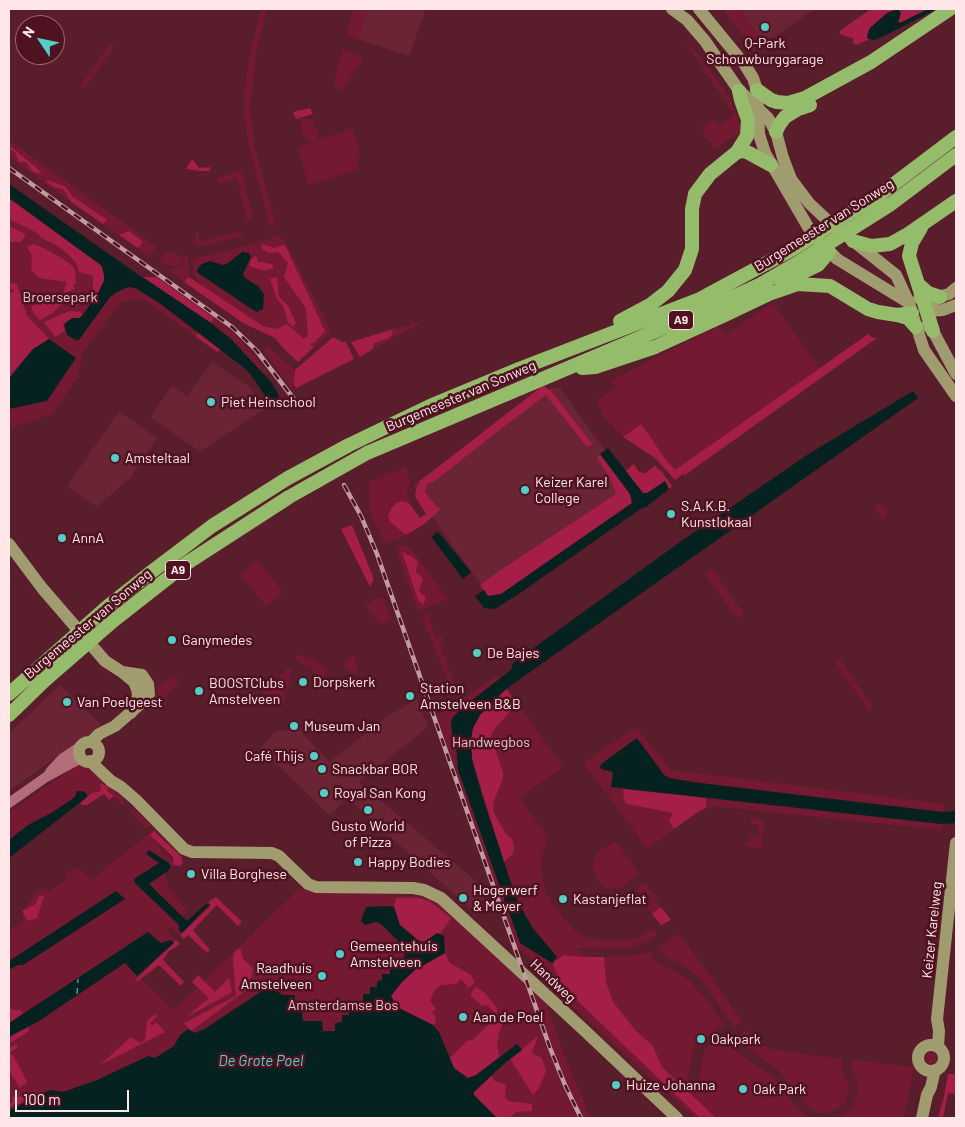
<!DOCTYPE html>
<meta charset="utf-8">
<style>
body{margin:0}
#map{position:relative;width:965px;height:1127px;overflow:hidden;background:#5a1d2b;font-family:Barlow,sans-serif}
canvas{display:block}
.frame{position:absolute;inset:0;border:10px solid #ffe7e9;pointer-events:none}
.north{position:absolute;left:15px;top:15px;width:50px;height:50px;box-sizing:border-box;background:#4e1221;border:1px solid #956771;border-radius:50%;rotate:304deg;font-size:14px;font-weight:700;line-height:20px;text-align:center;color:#ffe7e9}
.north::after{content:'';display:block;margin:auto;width:18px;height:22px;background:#54cdc6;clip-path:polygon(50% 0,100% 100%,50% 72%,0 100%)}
.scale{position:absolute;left:15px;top:1090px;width:114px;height:22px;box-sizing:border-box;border:2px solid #ffe7e9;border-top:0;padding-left:6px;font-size:15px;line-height:18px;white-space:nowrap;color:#ffe7e9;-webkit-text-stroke:4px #4e1221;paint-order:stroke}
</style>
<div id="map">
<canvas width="965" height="1127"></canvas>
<div class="frame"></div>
<div class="north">N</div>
<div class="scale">100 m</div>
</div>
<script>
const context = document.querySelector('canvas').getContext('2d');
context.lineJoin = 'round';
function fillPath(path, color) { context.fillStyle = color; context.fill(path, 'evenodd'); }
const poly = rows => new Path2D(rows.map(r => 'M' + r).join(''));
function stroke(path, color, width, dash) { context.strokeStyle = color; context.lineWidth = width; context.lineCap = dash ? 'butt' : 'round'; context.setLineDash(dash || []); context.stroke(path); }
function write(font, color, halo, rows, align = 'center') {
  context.font = font + ' Barlow,sans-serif'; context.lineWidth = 5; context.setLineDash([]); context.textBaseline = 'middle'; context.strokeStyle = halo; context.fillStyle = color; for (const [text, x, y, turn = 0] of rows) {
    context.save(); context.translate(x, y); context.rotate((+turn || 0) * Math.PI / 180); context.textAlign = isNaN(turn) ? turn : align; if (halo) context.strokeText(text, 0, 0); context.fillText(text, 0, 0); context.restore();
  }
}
const built = poly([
 [368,9,426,9,409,56,358,39],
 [738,9,814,9,763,45],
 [212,362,249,386,266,408,200,452,150,417,172,386,187,396],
 [559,387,638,495,488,592,473,574,419,498,414,484,551,388],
 [119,411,157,438,130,478,97,507,67,486],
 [60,685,101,725,9,791,9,733],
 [417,699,428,727,359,782,489,892,473,911,347,798,330,816,260,748,275,732,298,728,329,762,388,716]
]);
const green = poly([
 [261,9,267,9,256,55,250,106,254,145,276,225,270,227,249,148,244,113,244,96,250,54],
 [353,9,368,9,358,39,347,35],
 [722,9,740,9,761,39,753,49],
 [675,32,702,58,730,99,742,128,740,132,714,149,701,128,714,119,719,126,734,115,698,60],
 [110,44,114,47,84,89,80,86],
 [342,49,364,57,344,88,340,90,335,89,334,83],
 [301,119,311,119,319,135,316,141,352,129,361,157,356,159,360,169,308,185,298,147,314,142,302,136],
 [9,140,52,171,157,247,149,256,138,248,143,242,129,231,119,235,103,224,106,220,72,196,66,187,48,181,47,182,54,187,64,190,71,202,9,157,9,150,15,151,26,162,32,171,34,165,9,145],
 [241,171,254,219,244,222,243,221,247,219,239,190,240,189,237,179,219,184,217,178],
 [9,195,137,289,158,302,199,332,195,336,143,299,121,302,83,353,77,378,53,414,14,426,9,431],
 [241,231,242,236,210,244,198,246,194,244,196,233,198,233,200,242],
 [279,236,284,240,331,331,314,347,287,324,276,329,263,326,200,285,194,274,194,261,197,257,212,255],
 [238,254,248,265,243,274,245,278,253,283,253,310,237,298,215,263,223,265,231,262],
 [166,251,183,256,181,263,176,266,166,265,159,261],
 [185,256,188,256,189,277,184,282,167,269,181,267],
 [773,303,819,368,675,470,667,461,641,424,623,437,604,417,596,401,616,387,610,381,718,326,725,335],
 [214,318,234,333,268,372,262,374,231,339,211,323],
 [428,319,373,349,372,346,374,343,389,338,392,335,393,329],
 [267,346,295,370,294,385,292,390,263,349],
 [406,467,410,482,407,493,409,503,402,501,390,522,406,535,385,544,370,511,369,482],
 [880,503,888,515,882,519,874,507],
 [401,545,410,547,448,599,418,611,397,551],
 [257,560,283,592,266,606,240,575],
 [712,568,744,614,738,619,704,573],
 [378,597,383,598,391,620,380,624,365,605],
 [428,613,436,640,442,636,444,641,440,645,456,687,451,690,424,621,422,616],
 [299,653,306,660,310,656,328,671,318,685,317,681,318,677,313,672,313,669,310,666,304,665,295,658],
 [355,655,357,672,357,673,350,673,344,664],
 [839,658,873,707,869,710,834,661],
 [288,667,293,670,289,675,293,678,287,686,284,683,281,686,286,692,284,695,286,697,281,704,275,699,273,701,262,691,271,680,275,682],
 [498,675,563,767,520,797,548,838,541,860,542,876,545,890,552,903,574,930,588,937,605,941,621,941,637,938,654,929,657,936,637,945,625,948,575,948,604,967,604,957,642,954,651,952,655,962,670,969,689,980,705,998,724,1025,694,1046,687,1082,698,1083,705,1049,729,1032,731,1046,733,1049,773,1077,799,1110,809,1118,695,1118,566,1000,544,970,516,947,437,716],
 [173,677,179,679,176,686,158,705,152,710,150,709,156,702,155,700,158,685],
 [636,727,671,770,944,804,943,812,692,782,670,778,664,775,637,738,601,764,600,767,613,772,611,787,623,789,624,800,638,806,673,813,669,821,674,829,648,849,583,763],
 [86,764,95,770,124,798,123,806,107,791,92,793,87,797,85,793,77,791,75,797,53,812,28,825,9,840,9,813,77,765],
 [706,798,942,824,942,830,712,806,706,808],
 [132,810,137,812,150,825,148,827,146,828,135,818,130,811],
 [752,818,761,820,764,823,761,848,747,846,747,842,749,842,750,837,759,837,758,825,751,824],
 [155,829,160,850,177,864,169,870,170,867,169,863,162,859,168,886,187,911,176,922,179,925,179,931,182,933,180,935,172,927,167,931,176,940,174,943,171,940,161,943,131,969,174,1010,299,889,433,897,545,997,564,1055,591,1118,9,1118,9,931,24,920,22,915,35,893,44,887,48,892,67,879,64,875,74,869,80,869,91,880],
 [616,841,639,874,620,888,612,889,606,888,597,879,592,865,598,852],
 [642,882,647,885,661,907,652,914,647,909,652,901,645,891,640,894,637,892,638,886],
 [679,933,742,1021,734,1027,701,979,682,964,665,956,660,951,660,947],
 [745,1031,749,1031,760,1044,773,1050,842,1059,842,1070,849,1086,849,1092,845,1102,841,1107,827,1113,820,1113,810,1109,779,1071,740,1042,741,1034],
 '925 1058a6 6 0 1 1 12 0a6 6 0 1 1-12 0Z',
 [852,1060,914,1067,904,1118,837,1118,846,1113,852,1107,858,1093,856,1078,851,1068]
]);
const forest = poly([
 [871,9,928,9,900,23,898,21,901,13,892,11,887,13,870,28,867,34,868,40,856,45,852,42,854,39,840,34,839,32,845,27],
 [310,108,313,114,296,119,293,112],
 [9,145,38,169,42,175,32,171,26,162,19,162,15,152,9,150],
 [192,159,199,168,210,167,210,171,200,171,186,169],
 [48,180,66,187,72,196,107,220,103,224,71,202,64,190,54,187,46,182],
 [9,198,101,265,104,275,104,281,98,293,93,292,93,276,79,272,76,263,70,256,59,247,42,238,37,233,9,219],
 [9,226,26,234,21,242,9,242],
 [129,231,143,242,138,248,119,235],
 [34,244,44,248,68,262,75,269,76,284,73,284,75,289,63,294,67,282,40,278,31,270,32,263,31,254,27,247],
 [262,244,274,248,285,245,325,331,314,343,310,344,314,347,298,362,284,349,275,338,243,323,184,282,189,277,263,326,276,329,287,324,303,338,308,337,306,308,284,277,288,263,278,252,269,253,262,249],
 [256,256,258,262,272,264,274,268,264,271,249,266,251,259],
 [143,277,157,277,214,318,211,323],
 [277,277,279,297,288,306,296,323,293,327,288,323,283,306,277,299,270,279],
 [9,283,17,284,27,316,49,339,32,350,9,379,9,292,13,293,14,290,9,288],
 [58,298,68,299,51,314,40,320,34,314,31,306],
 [69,311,81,312,82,316,79,318,74,318,63,325,65,331,55,337,44,322],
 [393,329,392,335,389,338,374,343,373,346,373,349,360,357,351,342],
 [199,332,210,340,221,350,217,352,195,336],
 [868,334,873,338,877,338,685,475,683,474,675,480,655,458,623,437,641,424,667,461,675,470],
 [333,337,342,342,346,342,354,359,296,388,294,385,295,370],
 [544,386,552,392,592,444,587,447,546,395,498,431,435,481,427,484,425,492,437,507,441,509,423,525,406,535,390,522,388,516,391,509,396,503,402,501,409,503,420,518,426,514,416,498,415,493,420,481,541,387],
 [600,454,630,494,632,503,501,594,488,596,480,585,499,571,616,494,610,478,597,458],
 [634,464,639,472,645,473,655,466,662,472,672,486,669,489,665,482,647,493,643,493,625,471],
 [352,525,374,579,370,587,341,529],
 [402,552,413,557,418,562,416,572,423,579,419,591,426,598,423,605,418,600],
 [506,689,514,700,513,708,492,732,491,737,503,772,503,778,493,803,494,813,506,834,512,839,514,845,513,854,504,862,472,759,471,738,473,728,480,715],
 [100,784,102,784,108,787,107,791,114,796,109,800,104,794,87,805,81,805,81,802,92,793,101,791],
 [623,789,706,798,706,808,698,812,674,829,669,821,673,813,627,804,624,800],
 [154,831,181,856,183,862,180,866,174,865,173,857,150,835],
 [39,896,44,896,37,918,28,921,22,911,36,904],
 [216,897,242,922,238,926,217,905,193,930,210,950,207,953,188,935,184,939,180,935,210,906,209,903,207,903],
 [396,898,419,898,429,901,451,918,440,934,437,933,424,942,419,941,400,925,394,907],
 [661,907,671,920,661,925,652,914],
 [176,940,180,944,168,952,163,960,184,982,181,986,159,965,138,981,135,980],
 [237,949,241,949,242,957,253,969,249,988,191,1031,184,1023,236,996,233,960,234,953],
 [445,953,450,963,471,975,475,982,469,988,461,979,456,984,441,985,434,991,430,1001,436,1009,432,1012,436,1018,435,1023,433,1025,397,1007,391,996,402,982,415,970],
 [564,955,584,957,604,957,606,982,613,1002,635,1030,653,1046,662,1067,716,1118,700,1118,562,986,553,964,555,961],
 [198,975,215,992,229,978,232,992,185,1018,209,998,192,982],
 [476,987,485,993,497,1008,497,1015,487,1005,482,1006,470,995],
 [9,1008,13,1010,20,1010,23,1014,9,1023],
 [155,1014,157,1016,150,1023,152,1026,156,1022,165,1032,100,1065,131,1037,140,1043,145,1040,147,1021],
 [500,1018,503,1024,499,1032,497,1047,500,1057,476,1075,468,1078,460,1074,454,1068,449,1059,467,1041,473,1040,494,1019],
 [28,1025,29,1031,9,1044,9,1037],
 [538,1036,532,1053,542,1058,546,1071,539,1088,533,1095,510,1059],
 [17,1044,17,1048,9,1053,14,1057,27,1082,20,1088,9,1071,9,1048],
 [948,1074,956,1074,956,1094,948,1093,943,1118,938,1118,944,1097],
 [492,1075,493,1080,506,1085,505,1097,508,1101,532,1104,532,1111,516,1112,510,1117,497,1118,474,1095,474,1092],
 [35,1096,35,1098,24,1100,20,1104,14,1104,9,1109,9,1105,13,1100,12,1097]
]);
const water = poly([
 [928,9,937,9,882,37,873,40,867,38,870,28,887,13,895,10,899,10,901,13,898,22,900,23],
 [9,184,136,273,211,323,231,339,272,383,279,396,275,403,271,405,269,403,260,388,247,370,158,302,135,288,128,287,117,292,110,297,79,340,76,340,67,335,64,324,72,318,79,318,82,316,98,293,104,281,104,275,102,266,9,198],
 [242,252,249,253,251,257,243,274,245,278,258,286,264,294,263,309,257,312,253,310,198,273,197,271,200,265,210,261,223,265,227,264],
 [49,339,76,358,47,401,9,409,9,378,33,349],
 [913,391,918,398,506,689,480,715,473,728,471,738,472,759,482,795,510,880,518,902,532,927,557,957,552,963,520,943,458,770,456,745,452,736,451,721,453,717,463,707,511,670,513,663,680,542,810,453],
 [608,448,643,493,647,493,665,481,669,489,646,507,642,508,520,593,495,609,484,608,475,596,484,590,488,596,501,594,632,503,630,494,600,454],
 [435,532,439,533,471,572,463,579,432,538],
 [637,738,664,775,670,778,692,782,849,801,943,812,956,811,956,823,942,824,611,787,613,772,601,769,600,767,601,764],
 [77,791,82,791,87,794,87,797,9,858,9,840,28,825,53,812,75,797],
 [149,850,169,863,171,867,169,870,149,884,187,921,207,903,210,904,182,933,179,931,179,925,135,883,134,879,159,863,146,854],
 [116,891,125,899,23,965,18,965,9,970,9,961],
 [387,906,394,907,400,925,419,941,424,942,437,933,444,936,445,953,415,970,402,982,391,996,397,1007,433,1025,439,1032,454,1068,468,1078,476,1075,517,1044,522,1050,505,1063,474,1092,474,1095,497,1118,9,1118,9,1111,25,1102,24,1100,35,1098,35,1096,51,1090,63,1092,97,1080,148,1056,155,1058,174,1046,180,1035,188,1029,195,1033,206,1028,271,985,282,995,295,995,295,1012,302,1012,303,1021,322,1021,323,1031,335,1031,335,1023,342,1022,342,1015,349,1015,349,1009,356,1008,356,1001,363,1001,363,994,370,994,370,987,377,987,377,981,382,980,382,974,390,974,390,967,403,958,406,952,404,947,382,925,376,922,365,925,361,921,366,907],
 [148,932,161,943,171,940,174,943,137,976,125,963,39,1021,9,1037,9,1023]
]);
const ferry = poly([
 [77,994,78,979]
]);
const minor = poly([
 [50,772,62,759,81,746],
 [9,803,46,777,81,758]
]);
const major = poly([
 [672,9,687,20,705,41,738,89,768,118,776,132,783,158,791,179,809,203,828,221,896,275,909,303,924,350,956,396],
 [699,9,745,65,753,78,757,90,759,134,765,153,811,232,837,259,909,303],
 [919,298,937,310],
 [930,299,949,294,956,288],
 [929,311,943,310,956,305],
 [927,325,933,331,956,374],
 [9,544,42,588,105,661,122,672,134,682,137,689,138,695,137,703,131,713],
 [91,742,99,734,115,726,147,698,149,694,148,684,142,675,122,672],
 '79 752a10 10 0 1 1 20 0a10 10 0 1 1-20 0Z',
 [90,761,111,781,121,787,136,800,184,849,192,852,272,853,279,856,308,884,316,887,413,888,424,890,441,898,584,1030,677,1118],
 '918 1058a13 13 0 1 1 26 0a13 13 0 1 1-26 0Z',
 [938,1047,939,1031,937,1019,956,843],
 [922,1118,927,1095,931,1087,935,1070]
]);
const highway = poly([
 [757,90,771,100,777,102,788,103,805,98,871,62,950,9],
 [776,132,779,125,785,117,798,109,810,105],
 [737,152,744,151,749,153,771,165],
 [921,228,912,243,909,256,933,331],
 [853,241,871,246,890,244,908,234,956,201],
 [782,284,793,277,818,265,829,252],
 [918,284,928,293,940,297],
 [897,315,908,318,916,327],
 [620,321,650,305,668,291,685,270,692,249,692,209,695,194,710,174,737,152,747,136,748,120,741,100,739,91],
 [582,368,595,367,655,347,725,315,769,294,798,284,830,286,868,309,878,312,897,315,912,313],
 [9,694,107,607,150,573,212,526,288,478,349,445,430,406,519,369,700,299,791,250,882,193,956,137],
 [9,715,44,681,113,621,187,563,289,497,367,453,703,311,761,284,799,262,891,204,956,155]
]);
const rail = poly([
 [9,168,232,327,256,350,297,403],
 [344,485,361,516,377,554,550,1048,565,1085,581,1118]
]);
const markers = [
 [765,27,5,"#54cdc6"],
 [211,402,5,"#54cdc6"],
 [115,458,5,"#54cdc6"],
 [525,490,5,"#54cdc6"],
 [671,514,5,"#54cdc6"],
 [62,538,5,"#54cdc6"],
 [172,640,5,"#54cdc6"],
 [477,653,5,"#54cdc6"],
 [303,682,5,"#54cdc6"],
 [199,691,5,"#54cdc6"],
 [410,696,5,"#54cdc6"],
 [67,702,5,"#54cdc6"],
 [294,726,5,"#54cdc6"],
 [314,756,5,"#54cdc6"],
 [322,769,5,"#54cdc6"],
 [324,793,5,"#54cdc6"],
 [368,810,5,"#54cdc6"],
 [358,862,5,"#54cdc6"],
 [191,874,5,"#54cdc6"],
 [463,898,5,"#54cdc6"],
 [563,899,5,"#54cdc6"],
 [340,954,5,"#54cdc6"],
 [322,976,5,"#54cdc6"],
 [463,1017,5,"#54cdc6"],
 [701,1039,5,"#54cdc6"],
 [616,1085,5,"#54cdc6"],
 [743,1089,5,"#54cdc6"]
];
const shields = [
 [681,320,25],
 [178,570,25]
];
const shieldNames = [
 ["A9",681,320],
 ["A9",178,570]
];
const poiNames = [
 ["Q-Park",765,43,"center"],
 ["Schouwburggarage",765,59,"center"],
 ["Piet Heinschool",221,402],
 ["Amsteltaal",125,458],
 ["Keizer Karel",535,482],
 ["College",535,498],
 ["S.A.K.B.",681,506],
 ["Kunstlokaal",681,522],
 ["AnnA",72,538],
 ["Ganymedes",182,640],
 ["De Bajes",487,653],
 ["Dorpskerk",313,682],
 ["BOOSTClubs",209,683],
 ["Amstelveen",209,699],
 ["Station",420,688],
 ["Amstelveen B&B",420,704],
 ["Van Poelgeest",77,702],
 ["Museum Jan",304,726],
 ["Café Thijs",304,756,"right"],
 ["Snackbar BOR",332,769],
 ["Royal San Kong",334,793],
 ["Gusto World",368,826,"center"],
 ["of Pizza",368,842,"center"],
 ["Happy Bodies",368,862],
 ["Villa Borghese",201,874],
 ["Hogerwerf",473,890],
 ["& Meyer",473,906],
 ["Kastanjeflat",573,899],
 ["Gemeentehuis",350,946],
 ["Amstelveen",350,962],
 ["Raadhuis",312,968,"right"],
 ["Amstelveen",312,984,"right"],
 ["Aan de Poel",473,1017],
 ["Oakpark",711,1039],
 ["Huize Johanna",626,1085],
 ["Oak Park",753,1089]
];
const streetNames = [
 ["Burgemeester van Sonweg",824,225,-32],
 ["Burgemeester van Sonweg",461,396,-23],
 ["Burgemeester van Sonweg",88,624,-40],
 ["Keizer Karelweg",932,930,-84],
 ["Handweg",553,981,43]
];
const parkNames = [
 ["Broersepark",60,297],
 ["Handwegbos",491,742],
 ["Amsterdamse Bos",343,1005]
];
const waterNames = [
 ["De Grote Poel",261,1061]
];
fillPath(built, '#6a2434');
fillPath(green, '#741932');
fillPath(forest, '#a51e47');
fillPath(water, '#052220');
stroke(ferry, '#4ad8d1', 1, [6, 5]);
stroke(minor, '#b36d78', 10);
stroke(major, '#a19c70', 12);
stroke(highway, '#95bc6b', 14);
stroke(rail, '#c19ba1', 4.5);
stroke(rail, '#4e1221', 2.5, [8]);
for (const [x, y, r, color] of markers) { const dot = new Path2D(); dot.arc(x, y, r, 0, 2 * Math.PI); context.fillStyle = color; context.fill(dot); stroke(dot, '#4e1221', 2); }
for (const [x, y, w] of shields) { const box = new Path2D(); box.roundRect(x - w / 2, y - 9.5, w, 19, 4); context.fillStyle = '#4e1221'; context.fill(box); stroke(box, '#ffe7e9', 1); }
write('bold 12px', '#ffe7e9', null, shieldNames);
write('14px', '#ffe7e9', '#4e1221', poiNames, 'left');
write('14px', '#ffe7e9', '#4e1221', streetNames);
write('14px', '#e9c6ca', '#4e1221', parkNames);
write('italic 15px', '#4ad8d1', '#4e1221', waterNames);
</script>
